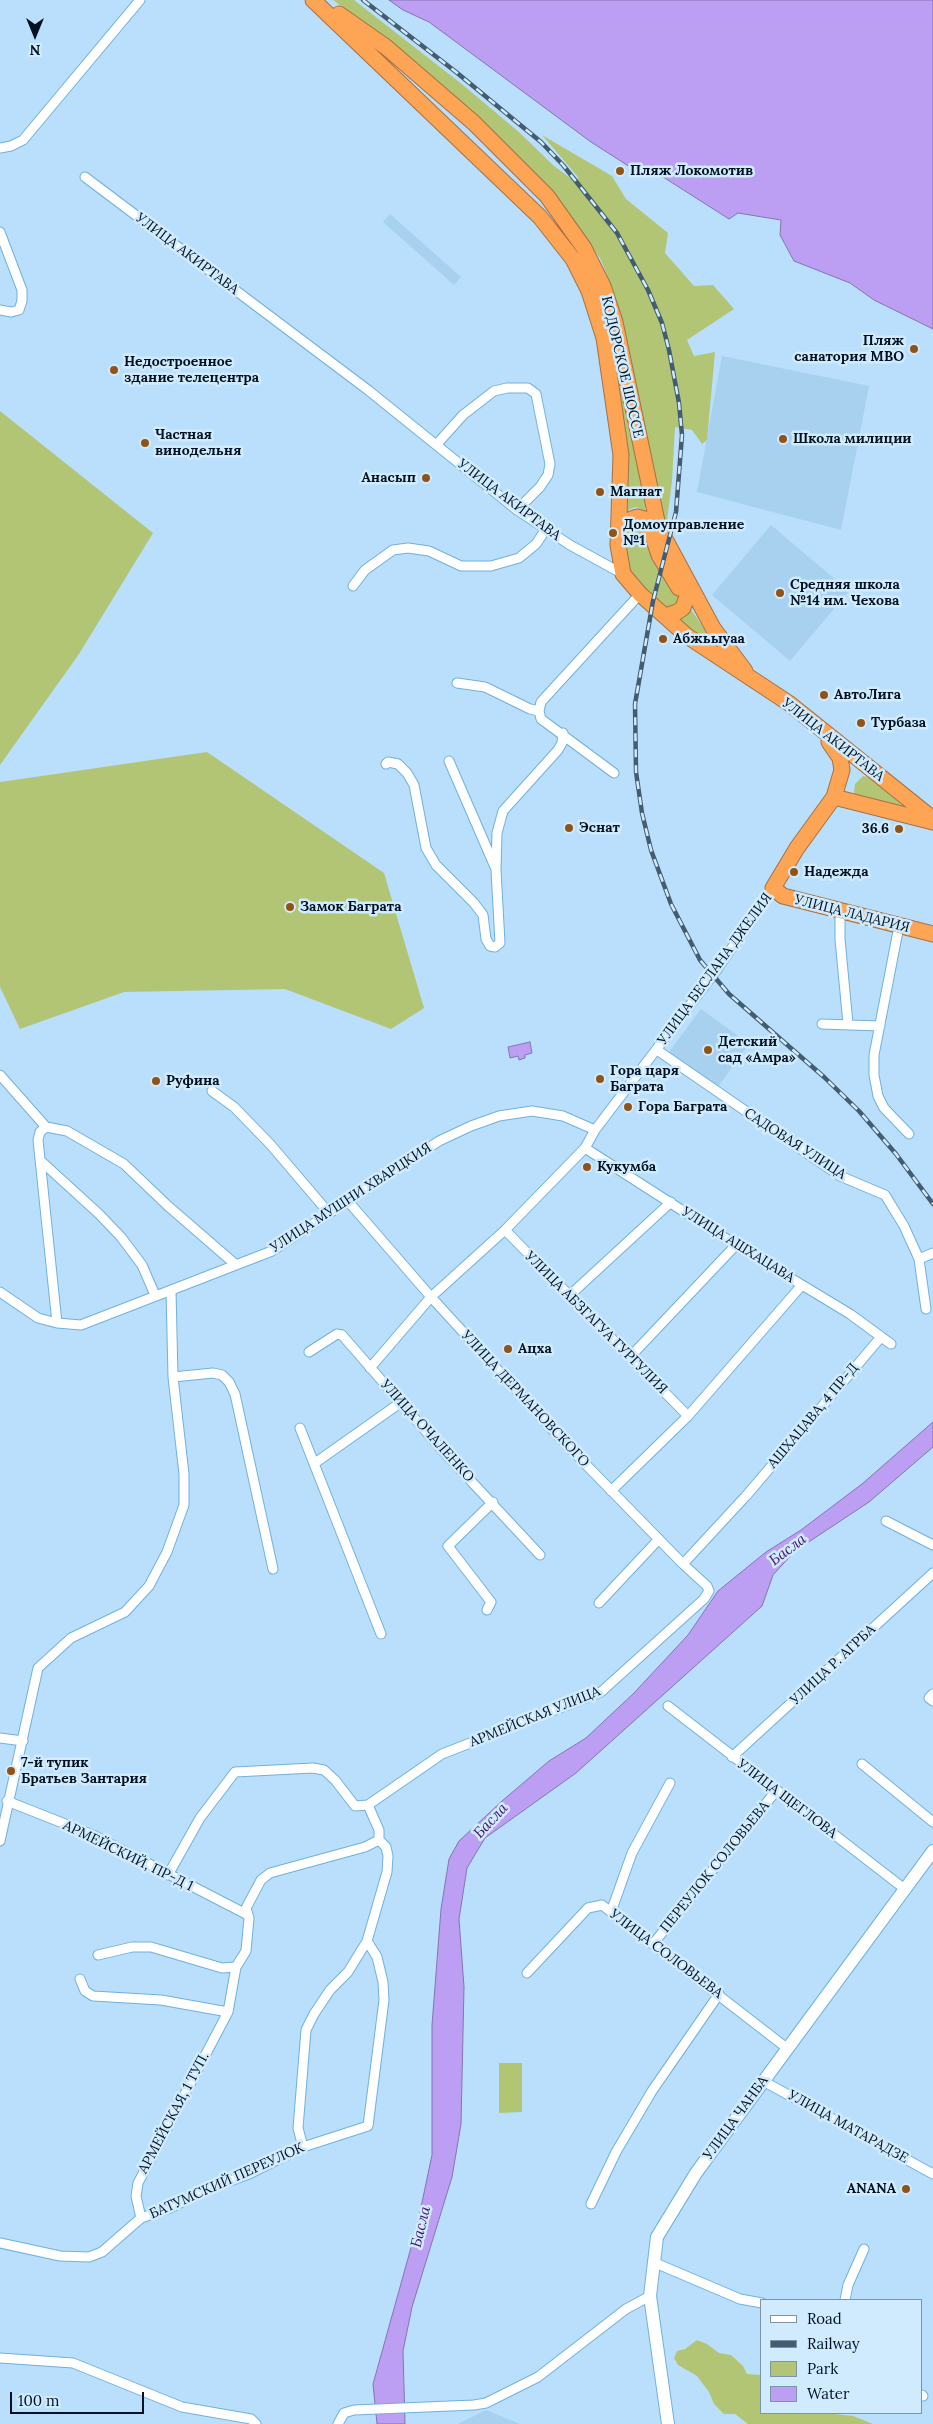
<!DOCTYPE html>
<meta charset="utf-8">
<style>
body{margin:0}
#map{position:relative;width:933px;height:2424px;overflow:hidden;background:#b9dffc;font-family:Lora,serif}
canvas{display:block}
.legend{position:absolute;left:760px;top:2299px;width:162px;height:115px;box-sizing:border-box;background:#d1ebfe;border:1px solid #7d94a6;margin:0;padding:6px 9px;list-style:none;font-size:15px;color:#001222}
.legend li{display:flex;align-items:center;gap:10px;height:25px}
.legend b{width:25px;border:1px solid #7d94a6}
.north{position:absolute;left:10px;top:10px;width:50px;height:50px;-webkit-text-stroke:4px #d1ebfe;paint-order:stroke;rotate:180deg;font-size:14px;font-weight:700;line-height:20px;text-align:center;color:#001222}
.north::after{content:'';display:block;margin:auto;width:18px;height:22px;background:#001222;clip-path:polygon(50% 0,100% 100%,50% 72%,0 100%)}
.scale{position:absolute;left:10px;top:2392px;width:134px;height:22px;box-sizing:border-box;border:2px solid #001222;border-top:0;padding-left:6px;font-size:15px;line-height:18px;white-space:nowrap;color:#001222;-webkit-text-stroke:4px #d1ebfe;paint-order:stroke}
</style>
<div id="map">
<canvas width="933" height="2424"></canvas>
<ul class="legend">
<li><b style="height:6px;background:#fff"></b>Road</li>
<li><b style="height:6px;background:#435c71"></b>Railway</li>
<li><b style="height:14px;background:#b2c575"></b>Park</li>
<li><b style="height:14px;background:#bc9ef2"></b>Water</li>
</ul>
<div class="north">N</div>
<div class="scale">100 m</div>
</div>
<script>
const context = document.querySelector('canvas').getContext('2d');
context.lineJoin = 'round';
function fillPath(path, color) { context.fillStyle = color; context.fill(path, 'evenodd'); }
const poly = rows => new Path2D(rows.map(r => 'M' + r).join(''));
function stroke(path, color, width, dash) { context.strokeStyle = color; context.lineWidth = width; context.lineCap = dash ? 'butt' : 'round'; context.setLineDash(dash || []); context.stroke(path); }
function write(font, color, halo, rows, align = 'center') {
  context.font = font + ' Lora,serif'; context.lineWidth = 5; context.setLineDash([]); context.textBaseline = 'middle'; context.strokeStyle = halo; context.fillStyle = color; for (const [text, x, y, turn = 0] of rows) {
    context.save(); context.translate(x, y); context.rotate((+turn || 0) * Math.PI / 180); context.textAlign = isNaN(turn) ? turn : align; if (halo) context.strokeText(text, 0, 0); context.fillText(text, 0, 0); context.restore();
  }
}
const built = poly([
 [390,214,461,277,454,285,383,222],
 [722,356,869,386,841,530,697,492],
 [771,525,849,591,790,661,712,595],
 [701,1009,749,1044,715,1091,666,1056],
 [486,2410,520,2424,458,2424]
]);
const green = poly([
 [333,0,354,0,463,85,520,133,554,166,576,182,578,177,542,135,612,176,626,199,668,233,665,253,694,286,713,285,734,309,687,340,694,356,715,352,707,440,702,444,692,430,675,427,672,481,666,529,626,343,610,282,600,258,581,232,541,184,408,56],
 [624,388,645,506,645,511,636,507,630,509,625,515,615,390],
 [0,411,153,533,79,654,0,765],
 [637,522,644,527,652,551,679,596,678,605,665,610,632,576,626,562,624,544,626,532],
 [689,607,697,618,717,651,675,622],
 [207,752,384,873,424,1008,391,1029,285,989,124,992,20,1029,0,987,0,782],
 [863,776,867,777,918,814,856,797,854,792,855,784],
 [499,2063,522,2063,522,2112,499,2113],
 [697,2340,707,2344,719,2353,731,2355,743,2366,747,2374,762,2375,762,2413,825,2413,853,2416,873,2424,748,2424,735,2414,724,2414,714,2404,709,2392,697,2376,678,2365,674,2358,677,2351,685,2349]
]);
const water = poly([
 [389,0,933,0,933,329,874,300,850,283,794,261,780,235,781,220,738,213,729,219,649,168,641,174,591,142,429,22,403,10,389,0],
 [530,1042,532,1053,525,1055,525,1058,519,1060,518,1056,510,1058,508,1047,530,1042],
 [933,1422,933,1447,869,1502,795,1551,773,1575,762,1606,576,1773,485,1838,467,1868,459,1919,464,1987,461,2124,452,2177,412,2307,403,2351,405,2424,377,2424,373,2384,417,2226,432,2155,432,2025,441,1909,449,1859,459,1841,502,1801,549,1761,586,1738,634,1693,688,1635,718,1591,766,1552,801,1530,862,1484,933,1422]
]);
const street = poly([
 [0,148,11,146,23,140,140,0],
 [85,177,368,390,517,510,570,545,623,574],
 [0,232,22,290,22,301,19,310,11,312,0,310],
 [437,444,463,415,494,391,507,388,528,388,536,394,550,464,548,475,540,487,517,510],
 [353,586,365,570,393,550,408,548,429,551,461,566,491,566,519,558,536,544,546,529],
 [457,683,485,687,530,709,539,711],
 [449,761,495,867],
 [386,764,388,762,398,764,407,773,414,785,426,848,436,865,474,903,483,915,486,939,490,946,495,947,500,943,496,870,497,833,503,811,558,750,562,743,563,733],
 [614,773,541,719,539,711,541,702,640,594],
 [840,910,840,939,848,1024],
 [899,926,874,1055,874,1075,878,1096,884,1108,909,1134],
 [822,1024,880,1026],
 [657,1050,840,1176,885,1195,904,1226,919,1259,926,1309],
 [0,1075,46,1127],
 [212,1091,234,1107,270,1144,328,1212],
 [46,1127,67,1131,124,1164,168,1206,235,1264],
 [46,1127,40,1132,38,1140,57,1323],
 [585,1148,736,1245,850,1314,891,1344],
 [42,1162,99,1214,121,1237,142,1265,155,1295],
 [505,1230,688,1416],
 [919,1259,933,1253],
 [0,1292,38,1318,57,1323,81,1325,272,1251,439,1141,471,1126,499,1116,532,1111,563,1116,595,1130],
 [569,1296,671,1202],
 [309,1352,337,1334,342,1335,443,1451,540,1555],
 [630,1357,736,1245],
 [370,1368,431,1297,505,1230,585,1148,595,1130,716,971,773,888],
 [173,1377,213,1373,222,1375,229,1382,235,1394,273,1569],
 [300,1428,381,1634],
 [315,1463,400,1403],
 [611,1491,688,1416,802,1285],
 [746,1496,881,1337],
 [886,1521,933,1545],
 [683,1564,744,1498],
 [599,1603,659,1539],
 [487,1610,491,1602,448,1546,493,1502],
 [933,1694,929,1698,933,1701],
 [668,1706,906,1890],
 [0,1738,23,1741],
 [732,1757,933,1573],
 [862,1764,933,1822],
 [7,1801,93,1835,246,1914],
 [0,1841,38,1668,71,1638,125,1612,149,1586,167,1552,184,1505,184,1474,173,1377,171,1290],
 [168,1875,200,1818,235,1772,313,1768,324,1770,335,1780,355,1806,368,1805,442,1754,601,1692,704,1599,709,1591,707,1586,683,1564,560,1438,431,1297,347,1200],
 [611,1912,632,1853,670,1783],
 [653,1944,776,1791],
 [98,1955,132,1947,151,1947,222,1968,236,1967],
 [527,1973,588,1908,602,1905,788,2049],
 [80,1979,85,1991,93,1996,161,2000,228,2012],
 [763,2081,933,2174],
 [303,2147,298,2128,306,2030,314,2014,330,1990,348,1972,367,1941,387,1872,388,1856,386,1847,379,1840,379,1830,368,1805],
 [591,2204,616,2152,652,2091,719,1994],
 [141,2218,136,2196,138,2183,228,2012,236,1967,246,1951,249,1918,246,1908,261,1880,270,1873,365,1847,379,1840],
 [0,2243,60,2256,89,2257,102,2252,141,2218,170,2208,208,2189,249,2174,303,2147,368,2126,384,2000,383,1982,377,1957,367,1941],
 [653,2262,740,2299,762,2303],
 [845,2300,848,2285,864,2249],
 [0,2358,73,2363,182,2407,251,2419,256,2424],
 [922,2395,923,2396],
 [338,2424,344,2413,354,2410,474,2405,486,2403,538,2377,626,2309,650,2296]
]);
const secondary = poly([
 [668,2424,650,2296,657,2237,696,2173,933,1851]
]);
const highway = poly([
 [313,0,540,217,573,259,589,291,604,338,621,455,618,545,623,574,640,594,687,636,790,704,933,819],
 [339,14,386,47,474,123,547,196,584,248,603,286,615,322,658,526,713,628,745,671],
 [651,531,659,555,679,588],
 [620,534,629,520,637,517,645,519,651,529],
 [665,616,677,612,683,608,686,599],
 [829,742,840,758,842,770,834,797,797,848,773,888,783,896,933,934],
 [834,797,933,822]
]);
const rail = poly([
 [363,0,456,72,541,142,563,165,617,233,648,290,662,323,669,350,679,403,682,435,676,512,653,601,635,704,636,772,642,813,651,850,671,904,700,960,729,994,824,1077,859,1111,896,1154,933,1204]
]);
const markers = [
 [620,171,5,"#905315"],
 [914,349,5,"#905315"],
 [114,370,5,"#905315"],
 [783,439,5,"#905315"],
 [145,443,5,"#905315"],
 [426,478,5,"#905315"],
 [600,492,5,"#905315"],
 [613,533,5,"#905315"],
 [780,593,5,"#905315"],
 [663,639,5,"#905315"],
 [824,695,5,"#905315"],
 [861,723,5,"#905315"],
 [569,828,5,"#905315"],
 [899,829,5,"#905315"],
 [794,872,5,"#905315"],
 [290,907,5,"#905315"],
 [708,1050,5,"#905315"],
 [600,1079,5,"#905315"],
 [156,1081,5,"#905315"],
 [628,1107,5,"#905315"],
 [587,1167,5,"#905315"],
 [508,1349,5,"#905315"],
 [11,1771,5,"#905315"],
 [906,2189,5,"#905315"]
];
const poiNames = [
 ["Пляж Локомотив",630,171],
 ["Пляж",904,341,"right"],
 ["санатория МВО",904,357,"right"],
 ["Недостроенное",124,362],
 ["здание телецентра",124,378],
 ["Частная",155,435],
 ["винодельня",155,451],
 ["Школа милиции",793,439],
 ["Анасып",416,478,"right"],
 ["Магнат",610,492],
 ["Домоуправление",623,525],
 ["№1",623,541],
 ["Средняя школа",790,585],
 ["№14 им. Чехова",790,601],
 ["Абжьыуаа",673,639],
 ["АвтоЛига",834,695],
 ["Турбаза",871,723],
 ["Эснат",579,828],
 ["36.6",889,829,"right"],
 ["Надежда",804,872],
 ["Замок Баграта",300,907],
 ["Детский",718,1042],
 ["сад «Амра»",718,1058],
 ["Гора царя",610,1071],
 ["Баграта",610,1087],
 ["Руфина",166,1081],
 ["Гора Баграта",638,1107],
 ["Кукумба",597,1167],
 ["Ацха",518,1349],
 ["7-й тупик",21,1763],
 ["Братьев Зантария",21,1779],
 ["ANANA",896,2189,"right"]
];
const streetNames = [
 ["УЛИЦА АКИРТАВА",187,254,37],
 ["КОДОРСКОЕ ШОССЕ",622,367,77],
 ["УЛИЦА АКИРТАВА",509,500,37],
 ["УЛИЦА АКИРТАВА",833,740,38],
 ["УЛИЦА ЛАДАРИЯ",852,914,14],
 ["УЛИЦА БЕСЛАНА ДЖЕЛИЯ",715,969,-54],
 ["САДОВАЯ УЛИЦА",795,1144,33],
 ["УЛИЦА МУШНИ ХВАРЦКИЯ",351,1198,-33],
 ["УЛИЦА АШХАЦАВА",738,1245,32],
 ["УЛИЦА АБЗГАГУА ГУРГУЛИЯ",596,1323,45],
 ["УЛИЦА ДЕРМАНОВСКОГО",525,1399,47],
 ["АШХАЦАВА, 4 ПР-Д",813,1416,-50],
 ["УЛИЦА ОЧАЛЕНКО",427,1431,48],
 ["УЛИЦА Р. АГРБА",833,1665,-43],
 ["АРМЕЙСКАЯ УЛИЦА",535,1717,-22],
 ["УЛИЦА ЩЕГЛОВА",787,1799,37],
 ["АРМЕЙСКИЙ, ПР-Д 1",128,1856,26],
 ["ПЕРЕУЛОК СОЛОВЬЕВА",715,1867,-51],
 ["УЛИЦА СОЛОВЬЕВА",666,1954,37],
 ["АРМЕЙСКАЯ, 1 ТУП.",174,2113,-62],
 ["УЛИЦА ЧАНБА",736,2118,-54],
 ["УЛИЦА МАТАРАДЗЕ",848,2127,29],
 ["БАТУМСКИЙ ПЕРЕУЛОК",227,2181,-24]
];
const waterNames = [
 ["Басла",788,1550,-37],
 ["Басла",491,1821,-47],
 ["Басла",421,2227,-76]
];
fillPath(built, '#a7d1ef');
fillPath(green, '#b2c575');
fillPath(water, '#bc9ef2');
stroke(water, '#8474b4', 1);
stroke(street, '#6fb1de', 11);
stroke(secondary, '#6fb1de', 14);
stroke(highway, '#a57143', 17);
stroke(street, '#fff', 9);
stroke(secondary, '#fff', 12);
stroke(highway, '#fea455', 15);
stroke(rail, '#435c71', 4.5);
stroke(rail, '#d1ebfe', 2.5, [8]);
for (const [x, y, r, color] of markers) { const dot = new Path2D(); dot.arc(x, y, r, 0, 2 * Math.PI); context.fillStyle = color; context.fill(dot); stroke(dot, '#d1ebfe', 2); }
write('bold 14px', '#001222', '#d1ebfe', poiNames, 'left');
write('14px', '#001222', '#d1ebfe', streetNames);
write('italic 15px', '#411071', '#d1ebfe', waterNames);
</script>
